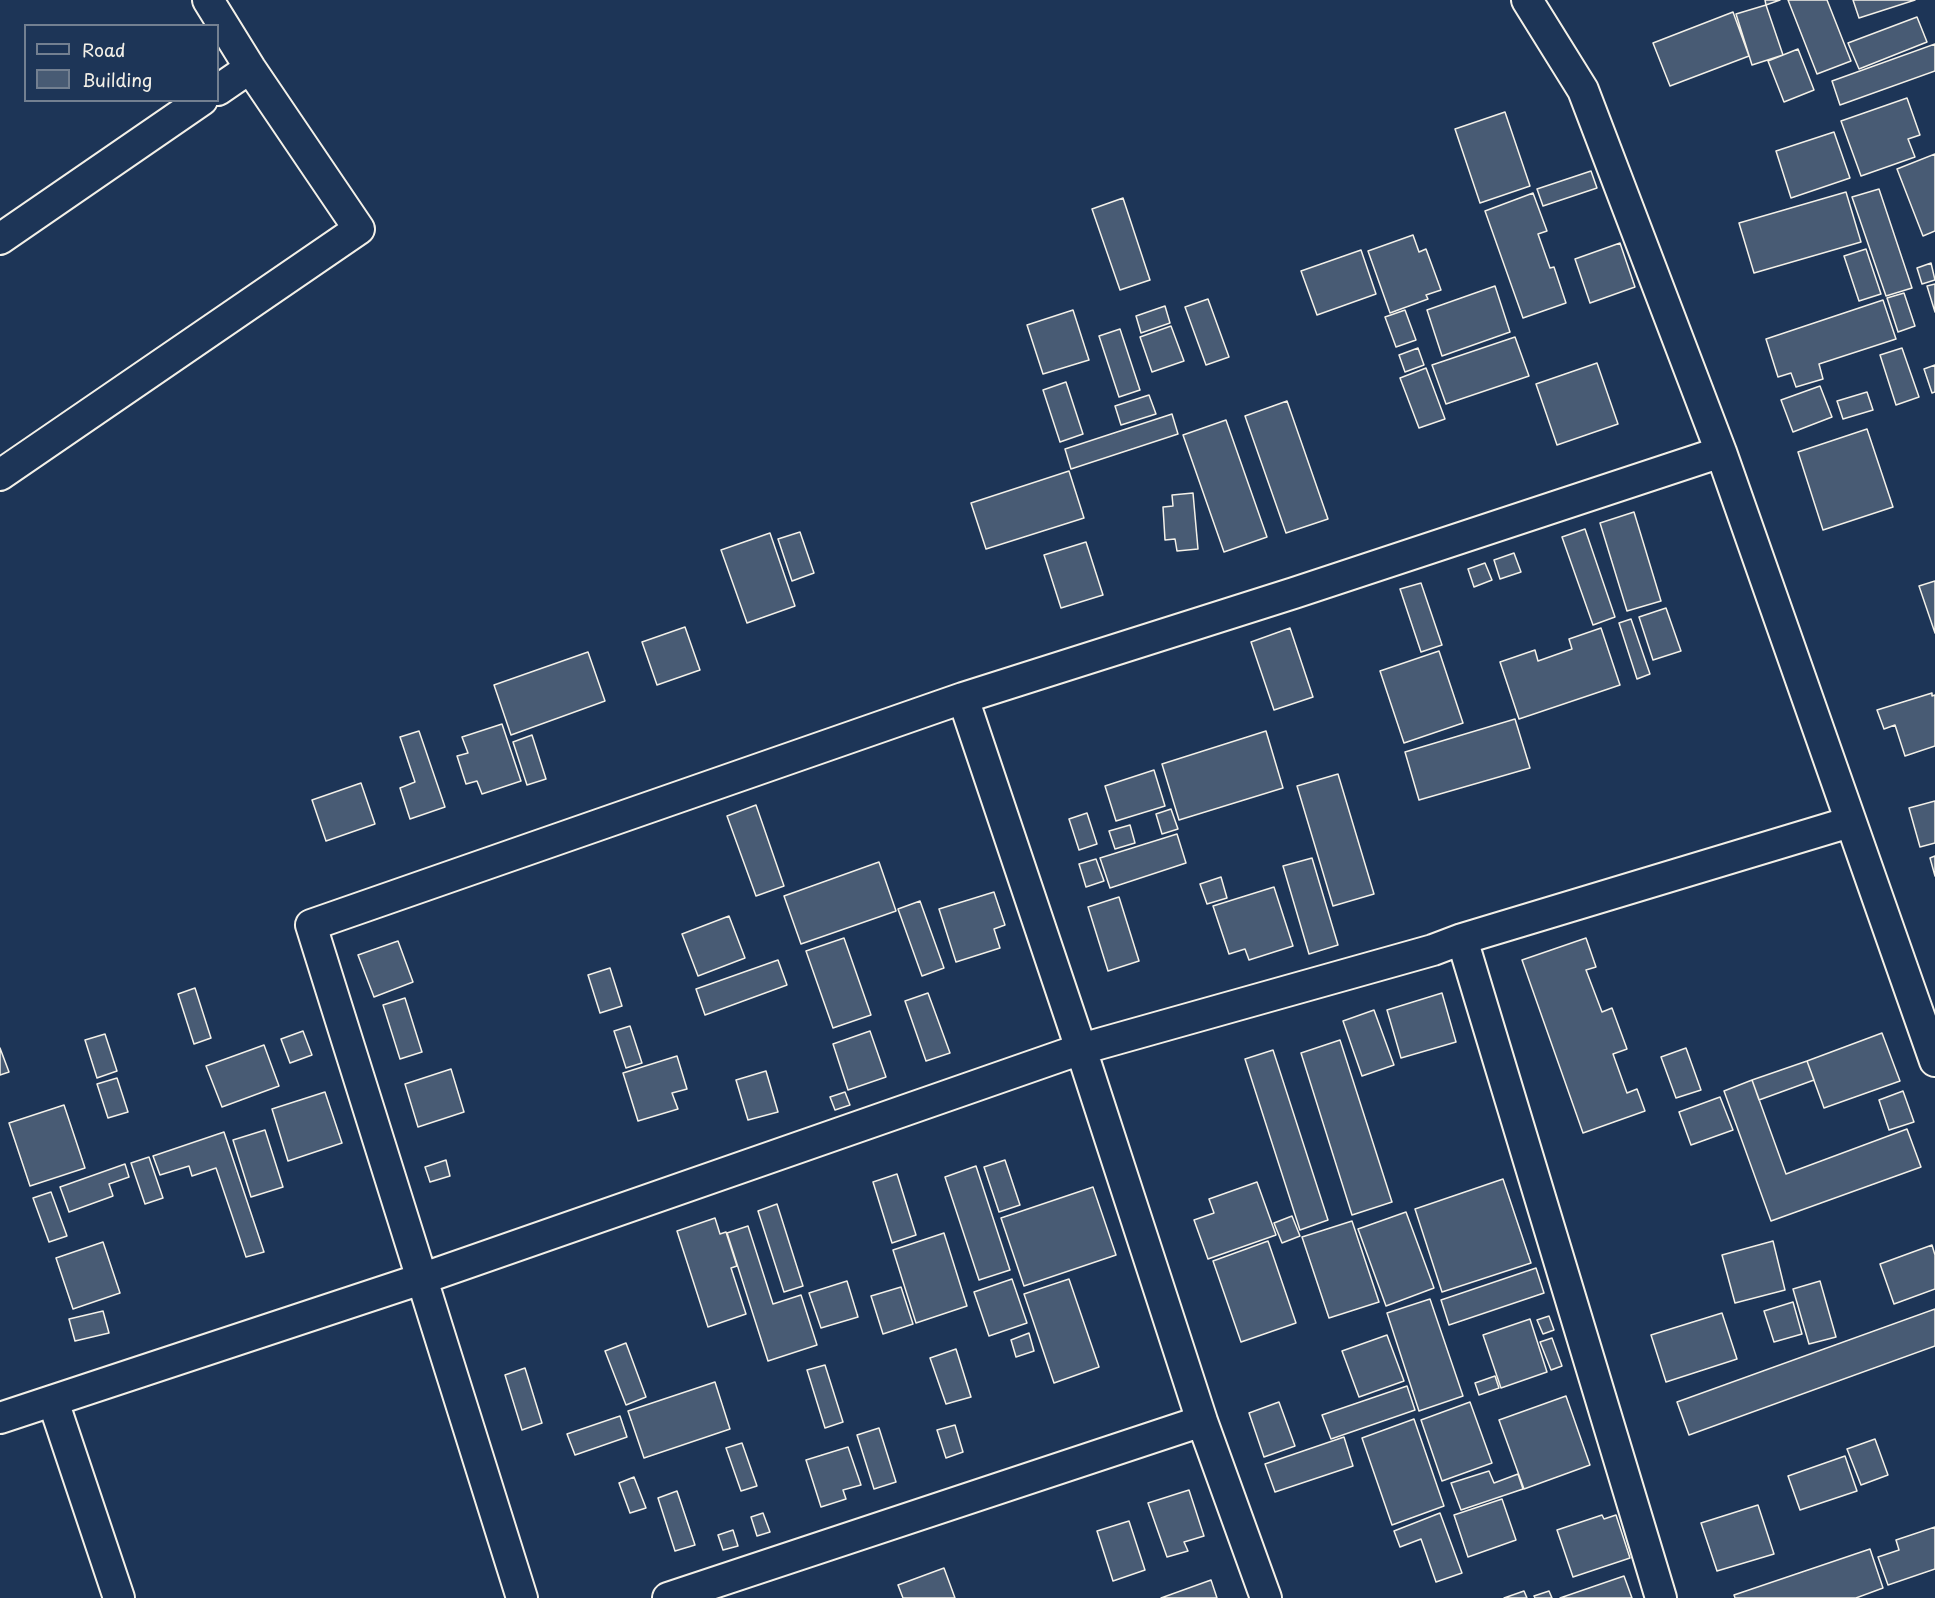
<!DOCTYPE html>
<style>
body{margin:0}
#map{position:relative;width:1935px;height:1598px;overflow:hidden;background:#1d3557;font-family:"Playpen Sans",sans-serif}
canvas{display:block}
.legend{position:absolute;left:24px;top:24px;width:195px;height:78px;box-sizing:border-box;background:#1d3557;border:2px solid #738091;margin:0;padding:8px 10px;list-style:none;font-size:18px;color:#f4f1e8}
.legend li{display:flex;align-items:center;gap:12px;height:30px}
.legend b{width:30px;border:2px solid #738091}
</style>
<div id="map">
<canvas width="1935" height="1598"></canvas>
<ul class="legend">
<li><b style="height:8px;background:#1d3557"></b>Road</li>
<li><b style="height:16px;background:#485b74"></b>Building</li>
</ul>
</div>
<script>
const context = document.querySelector('canvas').getContext('2d');
context.lineJoin = 'round';
function fillPath(path, color) { context.fillStyle = color; context.fill(path, 'evenodd'); }
const poly = rows => new Path2D(rows.map(r => 'M' + r).join(''));
function stroke(path, color, width, dash) { context.strokeStyle = color; context.lineWidth = width; context.lineCap = dash ? 'butt' : 'round'; context.setLineDash(dash || []); context.stroke(path); }
const building = poly([
 [1765,0,1780,0,1766,5,1765,0],
 [1788,0,1827,0,1851,61,1817,74,1788,0],
 [1853,0,1915,0,1859,18,1853,0],
 [1766,5,1783,55,1752,65,1736,14,1766,5],
 [1733,12,1749,56,1670,86,1653,43,1733,12],
 [1917,17,1927,42,1859,69,1848,43,1917,17],
 [1935,44,1935,71,1840,105,1832,81,1935,44],
 [1798,49,1814,90,1784,102,1768,61,1798,49],
 [1907,98,1920,135,1908,139,1915,157,1861,176,1841,121,1907,98],
 [1505,112,1530,186,1480,203,1455,129,1505,112],
 [1834,132,1850,178,1791,198,1776,151,1834,132],
 [1935,154,1935,231,1923,236,1897,169,1935,154],
 [1591,171,1597,188,1543,206,1537,189,1591,171],
 [1879,189,1912,288,1886,296,1852,197,1879,189],
 [1846,192,1861,242,1754,273,1739,223,1846,192],
 [1533,193,1547,231,1538,234,1550,268,1554,267,1566,303,1523,318,1485,211,1533,193],
 [1123,198,1150,280,1120,290,1092,209,1123,198],
 [1413,235,1419,252,1426,249,1441,290,1426,295,1428,299,1390,313,1368,251,1413,235],
 [1620,243,1635,287,1590,303,1575,259,1620,243],
 [1866,249,1881,294,1859,301,1844,256,1866,249],
 [1361,250,1376,294,1317,315,1301,271,1361,250],
 [1931,263,1935,280,1922,284,1917,268,1931,263],
 [1935,284,1935,312,1927,286,1935,284],
 [1495,286,1510,332,1442,356,1427,310,1495,286],
 [1904,293,1915,326,1898,332,1887,298,1904,293],
 [1208,299,1229,357,1206,365,1185,307,1208,299],
 [1883,300,1896,339,1819,364,1823,379,1796,387,1791,373,1778,377,1766,339,1883,300],
 [1165,306,1170,323,1141,333,1136,316,1165,306],
 [1073,310,1089,360,1043,374,1027,325,1073,310],
 [1405,310,1416,340,1396,347,1385,317,1405,310],
 [1171,326,1184,361,1152,372,1140,337,1171,326],
 [1120,329,1140,390,1119,397,1099,336,1120,329],
 [1515,337,1529,376,1446,404,1432,365,1515,337],
 [1418,348,1424,365,1405,372,1399,355,1418,348],
 [1902,348,1919,397,1896,405,1880,355,1902,348],
 [1597,363,1618,424,1557,445,1536,384,1597,363],
 [1935,365,1935,392,1932,393,1924,369,1935,365],
 [1426,368,1445,419,1419,428,1400,378,1426,368],
 [1066,382,1083,434,1060,442,1043,390,1066,382],
 [1820,386,1832,417,1793,432,1781,400,1820,386],
 [1867,392,1873,410,1843,419,1837,401,1867,392],
 [1149,395,1156,414,1121,425,1115,406,1149,395],
 [1287,401,1328,519,1286,533,1245,416,1287,401],
 [1172,414,1178,434,1071,469,1065,449,1172,414],
 [1226,420,1267,537,1224,552,1183,435,1226,420],
 [1867,429,1893,507,1823,530,1798,452,1867,429],
 [1069,471,1084,518,986,549,971,503,1069,471],
 [1193,493,1198,549,1177,551,1175,539,1165,540,1163,507,1173,506,1172,495,1193,493],
 [1634,512,1661,601,1627,611,1600,523,1634,512],
 [1585,529,1615,617,1593,625,1562,537,1585,529],
 [800,532,814,573,792,581,778,539,800,532],
 [770,533,795,606,747,623,721,550,770,533],
 [1086,542,1103,595,1061,608,1044,555,1086,542],
 [1514,553,1521,572,1500,579,1494,560,1514,553],
 [1485,563,1492,580,1474,587,1468,569,1485,563],
 [1935,581,1935,633,1919,586,1935,581],
 [1421,583,1442,645,1421,652,1400,589,1421,583],
 [1666,608,1681,651,1653,660,1639,617,1666,608],
 [1631,619,1650,674,1637,679,1619,623,1631,619],
 [685,627,700,670,657,685,642,642,685,627],
 [1290,628,1313,697,1274,710,1251,642,1290,628],
 [1601,628,1620,685,1519,719,1500,662,1535,650,1538,661,1572,649,1569,639,1601,628],
 [1439,651,1463,723,1404,743,1380,671,1439,651],
 [588,652,605,701,511,735,494,685,588,652],
 [1932,693,1932,696,1935,695,1935,746,1905,756,1895,725,1884,729,1877,710,1932,693],
 [1515,719,1530,768,1419,800,1405,752,1515,719],
 [502,724,521,781,482,794,477,781,466,784,457,756,468,753,462,737,502,724],
 [419,731,445,807,410,819,400,788,415,782,400,737,419,731],
 [1266,731,1283,788,1179,820,1162,764,1266,731],
 [532,735,546,779,527,785,513,742,532,735],
 [1154,770,1165,806,1116,821,1105,786,1154,770],
 [1338,774,1374,894,1333,906,1297,786,1338,774],
 [361,783,375,824,326,841,312,800,361,783],
 [1935,801,1935,843,1920,847,1909,808,1935,801],
 [756,805,784,886,756,896,727,816,756,805],
 [1171,809,1178,829,1162,834,1156,814,1171,809],
 [1087,813,1097,844,1079,850,1069,819,1087,813],
 [1130,825,1135,843,1115,849,1109,831,1130,825],
 [1177,834,1186,863,1110,888,1100,858,1177,834],
 [1935,856,1935,876,1930,858,1935,856],
 [1312,858,1338,945,1309,954,1283,866,1312,858],
 [1096,859,1104,881,1086,887,1079,864,1096,859],
 [879,862,896,911,801,944,784,896,879,862],
 [1221,877,1227,898,1207,904,1200,884,1221,877],
 [1274,887,1293,946,1249,960,1245,949,1229,954,1213,906,1274,887],
 [994,892,1005,925,994,929,1000,948,956,962,939,909,994,892],
 [1119,897,1139,961,1108,971,1088,907,1119,897],
 [920,901,944,968,922,976,898,909,920,901],
 [729,916,745,958,698,976,682,934,729,916],
 [844,938,871,1015,833,1028,806,951,844,938],
 [1586,938,1596,967,1586,970,1602,1012,1612,1008,1627,1049,1613,1054,1627,1093,1637,1089,1645,1111,1583,1133,1522,960,1586,938],
 [398,941,413,982,374,997,358,955,398,941],
 [778,960,787,985,705,1015,696,989,778,960],
 [610,968,622,1006,600,1013,588,975,610,968],
 [195,988,211,1038,194,1044,178,994,195,988],
 [928,993,950,1053,926,1061,905,1001,928,993],
 [1442,993,1456,1042,1401,1058,1387,1010,1442,993],
 [405,998,422,1052,400,1059,383,1005,405,998],
 [1374,1010,1394,1065,1362,1076,1343,1021,1374,1010],
 [630,1026,642,1063,626,1068,614,1031,630,1026],
 [303,1031,312,1055,290,1063,281,1039,303,1031],
 [870,1031,886,1077,848,1090,833,1044,870,1031],
 [1882,1033,1900,1081,1824,1108,1807,1061,1882,1033],
 [105,1034,117,1071,97,1078,85,1040,105,1034],
 [1340,1040,1392,1202,1352,1215,1301,1053,1340,1040],
 [264,1045,279,1086,222,1107,206,1066,264,1045],
 [0,1048,9,1072,0,1075,0,1048],
 [1686,1048,1701,1090,1676,1098,1661,1057,1686,1048],
 [1273,1050,1328,1220,1300,1230,1245,1059,1273,1050],
 [677,1056,687,1089,672,1093,678,1109,638,1121,623,1073,677,1056],
 [1807,1061,1814,1080,1759,1100,1752,1080,1807,1061],
 [451,1069,464,1112,418,1127,405,1084,451,1069],
 [766,1071,778,1112,748,1120,736,1080,766,1071],
 [117,1078,128,1112,108,1118,97,1084,117,1078],
 [1752,1080,1786,1174,1907,1129,1921,1167,1771,1221,1724,1091,1752,1080],
 [1903,1091,1914,1122,1889,1130,1879,1100,1903,1091],
 [325,1092,342,1143,288,1161,272,1109,325,1092],
 [845,1092,850,1105,835,1110,830,1097,845,1092],
 [1720,1097,1733,1130,1691,1145,1679,1112,1720,1097],
 [64,1105,85,1168,30,1186,9,1123,64,1105],
 [265,1130,283,1187,251,1197,233,1140,265,1130],
 [224,1132,264,1252,246,1257,216,1168,192,1176,189,1166,160,1175,153,1156,224,1132],
 [149,1157,163,1198,145,1204,131,1163,149,1157],
 [446,1160,450,1176,430,1182,425,1167,446,1160],
 [1005,1160,1020,1205,999,1212,984,1167,1005,1160],
 [125,1164,129,1177,109,1184,113,1196,69,1212,60,1187,125,1164],
 [976,1166,1010,1270,979,1280,945,1177,976,1166],
 [897,1174,916,1235,892,1243,873,1182,897,1174],
 [1503,1179,1531,1263,1442,1292,1415,1209,1503,1179],
 [1257,1182,1276,1235,1208,1259,1194,1220,1214,1213,1209,1199,1257,1182],
 [1093,1187,1116,1255,1024,1286,1001,1218,1093,1187],
 [51,1192,67,1236,49,1242,33,1198,51,1192],
 [777,1204,803,1286,784,1292,758,1211,777,1204],
 [1406,1212,1434,1288,1386,1306,1358,1229,1406,1212],
 [1292,1216,1300,1236,1282,1243,1274,1223,1292,1216],
 [715,1218,720,1234,726,1232,737,1266,731,1268,746,1314,708,1327,677,1231,715,1218],
 [1352,1221,1379,1302,1329,1318,1302,1237,1352,1221],
 [748,1226,773,1304,801,1295,817,1345,768,1361,727,1233,748,1226],
 [944,1233,967,1306,916,1323,893,1250,944,1233],
 [1268,1241,1296,1323,1241,1342,1213,1261,1268,1241],
 [1773,1241,1785,1290,1735,1303,1722,1255,1773,1241],
 [103,1242,120,1293,73,1309,56,1258,103,1242],
 [1932,1245,1935,1255,1935,1289,1894,1304,1880,1264,1932,1245],
 [1536,1268,1544,1293,1449,1325,1441,1300,1536,1268],
 [1012,1279,1027,1323,989,1336,974,1292,1012,1279],
 [1069,1279,1099,1367,1054,1383,1024,1294,1069,1279],
 [847,1281,858,1317,821,1328,809,1293,847,1281],
 [1820,1281,1836,1337,1809,1344,1793,1289,1820,1281],
 [901,1287,913,1324,883,1334,871,1296,901,1287],
 [1430,1299,1463,1396,1419,1411,1387,1313,1430,1299],
 [1793,1302,1802,1334,1774,1342,1764,1311,1793,1302],
 [1935,1309,1935,1346,1689,1435,1677,1402,1935,1309],
 [103,1311,109,1333,75,1341,69,1319,103,1311],
 [1722,1313,1737,1359,1666,1382,1651,1335,1722,1313],
 [1549,1316,1554,1330,1543,1334,1537,1320,1549,1316],
 [1530,1319,1547,1372,1501,1388,1483,1335,1530,1319],
 [1029,1333,1034,1351,1016,1357,1011,1340,1029,1333],
 [1387,1335,1404,1381,1359,1397,1342,1351,1387,1335],
 [1552,1338,1562,1366,1551,1370,1540,1342,1552,1338],
 [626,1343,646,1397,626,1405,605,1351,626,1343],
 [956,1349,971,1397,946,1404,930,1358,956,1349],
 [825,1365,843,1422,825,1428,807,1370,825,1365],
 [525,1368,542,1423,522,1430,505,1375,525,1368],
 [1495,1376,1499,1388,1479,1395,1475,1383,1495,1376],
 [715,1382,730,1429,644,1458,628,1411,715,1382],
 [1407,1386,1415,1410,1331,1439,1322,1415,1407,1386],
 [1566,1396,1590,1465,1524,1489,1499,1420,1566,1396],
 [1279,1402,1295,1446,1264,1457,1249,1413,1279,1402],
 [1470,1402,1492,1463,1442,1481,1421,1420,1470,1402],
 [620,1416,627,1437,575,1455,567,1434,620,1416],
 [1414,1419,1444,1506,1392,1525,1362,1438,1414,1419],
 [955,1425,963,1452,946,1458,937,1430,955,1425],
 [879,1428,896,1482,874,1489,857,1435,879,1428],
 [1344,1437,1353,1466,1275,1492,1265,1464,1344,1437],
 [1875,1439,1888,1475,1861,1485,1847,1449,1875,1439],
 [742,1443,757,1486,741,1491,726,1448,742,1443],
 [848,1447,861,1485,843,1490,846,1499,821,1507,806,1460,848,1447],
 [1845,1456,1857,1491,1800,1510,1788,1476,1845,1456],
 [1489,1471,1494,1483,1518,1474,1523,1489,1461,1510,1451,1483,1489,1471],
 [634,1477,646,1508,630,1513,619,1483,634,1477],
 [1189,1490,1204,1536,1184,1542,1188,1551,1167,1557,1148,1503,1189,1490],
 [677,1491,695,1545,675,1551,658,1498,677,1491],
 [1502,1499,1516,1540,1468,1557,1454,1515,1502,1499],
 [1758,1505,1774,1554,1717,1571,1701,1523,1758,1505],
 [763,1513,770,1532,757,1536,751,1517,763,1513],
 [1440,1513,1462,1573,1436,1582,1421,1539,1400,1547,1394,1531,1440,1513],
 [1602,1515,1604,1519,1616,1515,1630,1558,1573,1577,1557,1530,1602,1515],
 [1129,1521,1145,1570,1113,1581,1097,1531,1129,1521],
 [1935,1527,1935,1569,1888,1585,1878,1557,1899,1550,1896,1540,1935,1527],
 [733,1530,738,1546,723,1550,718,1535,733,1530],
 [1870,1549,1883,1588,1856,1598,1735,1598,1734,1595,1870,1549],
 [944,1568,955,1598,903,1598,898,1585,944,1568],
 [1624,1576,1632,1598,1560,1598,1624,1576],
 [1211,1580,1217,1598,1161,1598,1211,1580],
 [1524,1591,1527,1598,1504,1598,1524,1591],
 [1549,1591,1552,1598,1535,1598,1534,1596,1549,1591]
]);
const street = poly([
 [1527,0,1583,90,1721,452,1935,1061],
 [218,90,250,68],
 [0,239,202,100],
 [0,475,359,229,250,68,208,0],
 [963,698,1081,1049,1202,1421,1266,1598],
 [1462,939,1661,1598],
 [53,1401,119,1598],
 [0,1418,421,1279,1081,1049,1433,950,1462,939,1850,822],
 [522,1598,311,925,963,698,1294,593,1721,452],
 [668,1598,1202,1421]
]);
fillPath(building, '#485b74');
stroke(building, '#f4f1e8', 1.5);
stroke(street, '#f4f1e8', 34);
stroke(street, '#1d3557', 30);
</script>
